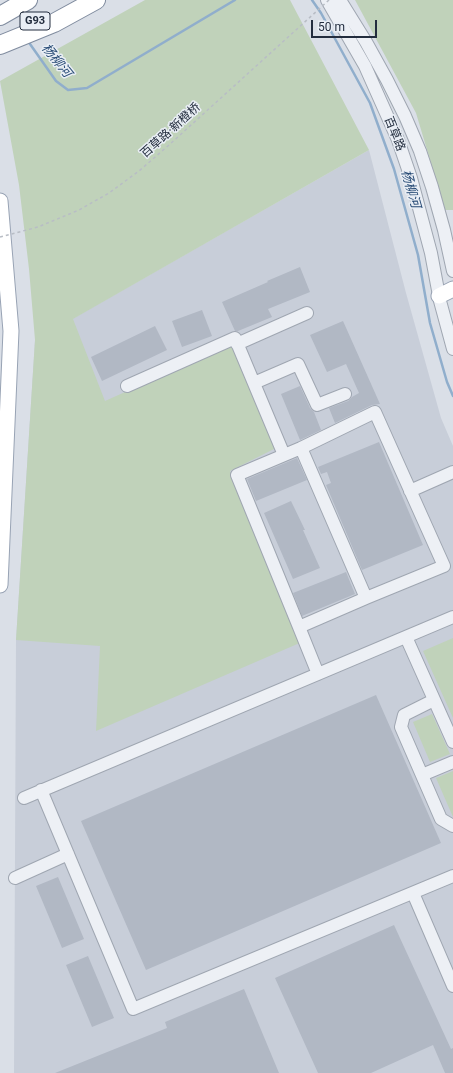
<!DOCTYPE html>
<meta charset="utf-8">
<style>
body{margin:0}
#map{position:relative;width:453px;height:1073px;overflow:hidden;background:#dadfe7;font-family:Roboto,sans-serif}
canvas{display:block}
.scale{position:absolute;left:311px;top:20px;width:66px;height:18px;box-sizing:border-box;border:2px solid #232d3e;border-top:0;padding-left:5px;font-size:12px;line-height:14px;white-space:nowrap;color:#232d3e;-webkit-text-stroke:3px #e9eef5;paint-order:stroke}
</style>
<div id="map">
<canvas width="453" height="1073"></canvas>
<div class="scale">50 m</div>
</div>
<script>
const context = document.querySelector('canvas').getContext('2d');
context.lineJoin = 'round';
function fillPath(path, color) { context.fillStyle = color; context.fill(path, 'evenodd'); }
const poly = rows => new Path2D(rows.map(r => 'M' + r).join(''));
function stroke(path, color, width, dash) { context.strokeStyle = color; context.lineWidth = width; context.lineCap = dash ? 'butt' : 'round'; context.setLineDash(dash || []); context.stroke(path); }
function write(font, color, halo, rows, align = 'center') {
  context.font = font + ' Roboto,"Noto Sans SC",sans-serif'; context.lineWidth = 3; context.setLineDash([]); context.textBaseline = 'middle'; context.strokeStyle = halo; context.fillStyle = color; for (const [text, x, y, turn = 0] of rows) {
    context.save(); context.translate(x, y); context.rotate((+turn || 0) * Math.PI / 180); context.textAlign = isNaN(turn) ? turn : align; if (halo) context.strokeText(text, 0, 0); context.fillText(text, 0, 0); context.restore();
  }
}
const built = poly([
 [369,150,406,293,441,418,453,446,453,1073,14,1073,16,640,35,340]
]);
const green = poly([
 [145,0,290,0,369,150,73,319,105,401,234,343,278,447,230,471,302,642,96,731,100,646,16,640,35,340,29,269,19,185,0,81],
 [355,0,453,0,453,210,445,210,416,113],
 [453,638,453,718,423,651],
 [432,714,450,754,430,762,413,722],
 [453,771,453,817,436,778]
]);
const stream = poly([
 [312,0,321,13,370,103,394,169,418,255,430,323,447,382,453,396],
 [30,44,56,81,68,90,87,88,235,0]
]);
const building = poly([
 [300,267,310,292,268,309,272,317,238,331,235,331,222,302,268,282,267,281],
 [202,310,212,336,182,347,172,321],
 [343,321,380,404,372,405,335,423,329,408,348,401,352,397,359,393,346,364,327,372,310,335],
 [155,326,167,350,102,381,91,357],
 [300,386,310,408,314,412,321,430,300,440,281,394],
 [379,442,423,545,362,570,326,485,331,483,327,472,321,474,318,467],
 [297,458,307,480,256,501,247,479],
 [291,501,305,530,303,530,320,568,293,579,264,513],
 [346,572,355,594,302,616,293,593],
 [376,695,441,843,146,970,81,821],
 [58,877,84,939,62,948,36,886],
 [394,925,451,1049,453,1048,453,1073,445,1073,433,1045,371,1073,318,1073,275,978],
 [88,956,114,1018,92,1027,66,965],
 [244,989,279,1073,55,1073,167,1028,165,1022]
]);
const minor = poly([
 [327,0,365,66,398,140,411,178,431,253,440,301,453,349],
 [340,0,366,42,387,80,405,116,420,151,432,187,444,230,453,271],
 [237,344,307,313],
 [254,383,298,364,317,405,345,394],
 [127,386,235,338,284,455],
 [301,448,375,412,444,566,366,598],
 [410,491,453,472],
 [299,627,366,598,301,448,237,475,299,627,318,674],
 [406,637,453,742],
 [434,700,404,715,401,727,441,819,453,826],
 [422,775,453,762],
 [41,790,133,1009,453,876],
 [24,798,453,617],
 [15,878,68,854],
 [413,893,453,986]
]);
const major = poly([
 [0,201,11,331,0,585],
 [439,296,453,289]
]);
const highway = poly([
 [0,16,28,0],
 [0,45,54,23,96,0]
]);
const pathBridge = poly([
 [0,237,38,227,79,210,109,193,139,171,169,145,329,0]
]);
const shields = [
 [35,21,30]
];
const shieldNames = [
 ["G93",35,21]
];
const streetNames = [
 ["百草路·新橙桥",171,131,-42],
 ["百草路",394,134,68]
];
const waterNames = [
 ["杨柳河",56,61,51],
 ["杨柳河",410,189,74]
];
fillPath(built, '#c8ced9');
fillPath(green, '#c0d2ba');
stroke(stream, '#90aecc', 2.5);
fillPath(building, '#b1b8c4');
stroke(minor, '#9fa6b1', 14);
stroke(major, '#98a3b4', 17);
stroke(highway, '#808c9f', 20);
stroke(minor, '#edf0f5', 12);
stroke(major, '#fff', 15);
stroke(highway, '#fff', 18);
stroke(pathBridge, '#b8bdc5', 1.5, [3, 3]);
for (const [x, y, w] of shields) { const box = new Path2D(); box.roundRect(x - w / 2, y - 9, w, 18, 3); context.fillStyle = '#e9eef5'; context.fill(box); stroke(box, '#232d3e', 1); }
write('bold 11px', '#232d3e', null, shieldNames);
write('12px', '#232d3e', '#e9eef5', streetNames);
write('italic 13px', '#294c76', '#e9eef5', waterNames);
</script>
